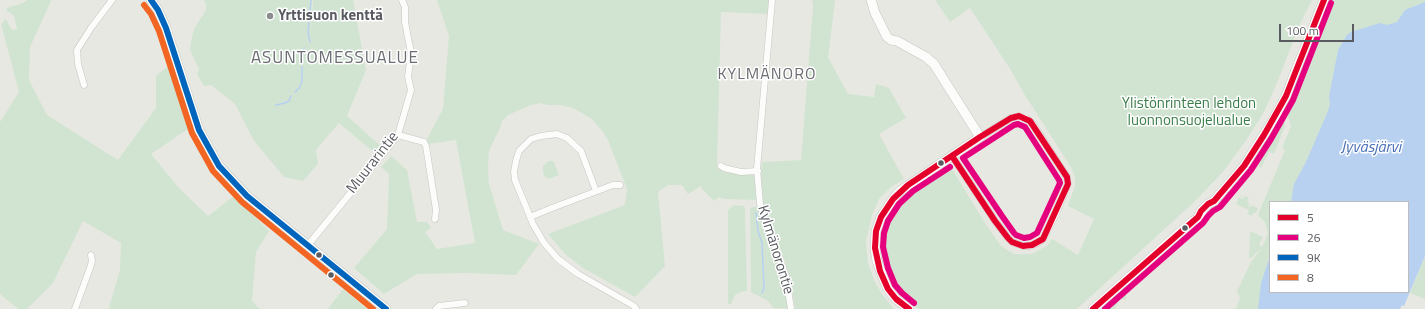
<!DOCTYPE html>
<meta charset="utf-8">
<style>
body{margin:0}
#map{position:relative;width:1425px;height:309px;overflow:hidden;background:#e8e8e2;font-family:"Titillium Web",sans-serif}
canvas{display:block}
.legend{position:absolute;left:1269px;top:201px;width:140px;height:92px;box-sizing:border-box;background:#fff;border:1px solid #bdbdbf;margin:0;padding:5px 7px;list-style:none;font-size:12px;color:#595b60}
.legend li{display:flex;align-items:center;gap:8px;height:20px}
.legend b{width:20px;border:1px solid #bdbdbf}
.scale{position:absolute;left:1279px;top:24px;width:75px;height:18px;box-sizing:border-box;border:2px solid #595b60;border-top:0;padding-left:5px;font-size:12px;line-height:14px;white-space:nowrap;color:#595b60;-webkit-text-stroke:3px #fff;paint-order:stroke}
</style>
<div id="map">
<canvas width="1425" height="309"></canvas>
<ul class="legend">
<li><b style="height:5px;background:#e4002b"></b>5</li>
<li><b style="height:5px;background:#e5007d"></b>26</li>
<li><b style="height:5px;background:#0065bd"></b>9K</li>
<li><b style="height:5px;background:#f26522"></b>8</li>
</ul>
<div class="scale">100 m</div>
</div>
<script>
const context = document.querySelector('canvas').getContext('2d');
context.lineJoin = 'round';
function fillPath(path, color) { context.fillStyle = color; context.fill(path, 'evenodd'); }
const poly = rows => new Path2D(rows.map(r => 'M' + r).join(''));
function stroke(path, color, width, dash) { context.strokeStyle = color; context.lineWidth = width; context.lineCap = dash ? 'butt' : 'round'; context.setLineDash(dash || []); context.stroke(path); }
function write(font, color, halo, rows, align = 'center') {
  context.font = font + ' "Titillium Web",sans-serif'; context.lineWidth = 3; context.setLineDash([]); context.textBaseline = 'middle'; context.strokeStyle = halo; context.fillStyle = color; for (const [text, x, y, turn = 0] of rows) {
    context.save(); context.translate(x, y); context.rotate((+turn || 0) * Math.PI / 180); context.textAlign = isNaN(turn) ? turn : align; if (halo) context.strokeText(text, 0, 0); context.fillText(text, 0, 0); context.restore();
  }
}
const green = poly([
 [27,0,50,0,51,1,30,47,29,80,47,115,118,160,156,108,156,76,168,66,188,129,151,154,180,189,208,216,234,196,269,231,256,252,252,301,260,309,109,309,110,304,120,270,121,243,83,221,53,283,27,309,19,309,2,296,0,293,0,122,19,92,1,24,6,19,12,30,17,29,14,16,6,10,7,8,23,3],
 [204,0,312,0,311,32,313,0,353,0,366,70,347,116,383,148,377,155,339,123,316,150,318,164,303,181,284,177,254,141,235,104,211,85,204,86,197,74,199,69,190,50,191,42,194,29,206,10,206,4],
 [437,0,769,0,767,14,721,12,717,169,755,174,756,200,724,199,719,197,714,201,702,189,701,186,688,194,682,185,668,185,658,192,665,266,635,297,583,268,565,254,548,234,625,205,627,189,608,140,603,132,592,119,573,108,560,105,547,105,541,103,531,105,508,115,502,121,500,128,489,151,488,167,489,184,503,230,539,244,516,275,466,273,417,274,384,294,354,268,387,229,389,174,381,167,391,156,407,170,417,222,427,222,431,228,425,232,437,249,475,243,456,140,428,144,427,139,443,109,449,36],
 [812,0,835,0,828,57,848,94,874,97,876,84,889,88,906,118,879,134,904,179,891,187,879,199,872,215,866,242,868,263,874,280,882,294,894,309,795,309,790,277,781,250,769,224,763,203,761,171,762,162,801,160,813,7],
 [935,0,1312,0,1299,26,1277,83,1264,112,1247,139,1223,172,1193,203,1077,309,918,309,892,285,883,262,881,247,886,221,904,198,949,164,983,220,1001,246,1014,254,1032,254,1048,245,1052,239,1078,255,1094,219,1068,206,1075,186,1075,178,1072,169,1034,109,1027,99,1012,72,972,11,970,8,950,22],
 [1328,0,1425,0,1425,26,1298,202,1270,202,1270,256,1268,262,1272,309,1236,309,1240,298,1237,291,1251,262,1262,248,1251,258,1249,258,1250,231,1263,237,1259,245,1262,247,1268,234,1265,222,1258,215,1285,150,1282,148,1291,126,1289,119,1282,111],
 [1279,117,1284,122,1285,125,1283,131,1274,154,1269,152,1261,168,1259,167,1262,154,1262,143],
 [549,161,552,161,554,162,559,175,549,179,544,176,543,170,543,166],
 [1241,194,1242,194,1240,198,1243,199,1244,196,1249,197,1247,202,1250,204,1248,206,1250,207,1251,205,1258,208,1256,213,1253,213,1252,216,1247,214,1249,210,1236,204],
 [734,205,744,206,745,208,747,291,743,291,735,295,731,304,728,304,728,210],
 [759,206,783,279,788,309,773,308,768,301,751,292,750,208],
 [1425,256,1425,299,1410,293],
 [343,289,367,309,328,309],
 [1118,291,1127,295,1125,300,1120,298,1115,309,1096,309]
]);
const water = poly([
 [1425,2,1425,256,1404,306,1402,305,1400,309,1258,309,1261,283,1270,256,1270,292,1408,292,1408,202,1291,202,1294,184,1306,162,1328,111,1330,104,1329,97,1338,50,1347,35,1351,32,1380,23,1387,25,1397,22,1405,10]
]);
const stream = poly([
 [310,42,308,32,311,0],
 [302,62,304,48],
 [295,92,300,87,302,81,302,67],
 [276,105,285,103,289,101,291,96],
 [756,213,758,231,762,243,764,287,762,293]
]);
const street = poly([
 [772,0,757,169,760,204,766,225,777,251,786,277,791,309],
 [84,85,78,64,77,50,91,28,112,0],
 [398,135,424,142,426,146,436,210,435,219],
 [952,156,995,221,1008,238,1012,242,1023,246,1029,246,1038,243,1043,239,1055,216,1068,184,1067,177,1033,124,1026,118,1019,116,1011,118,980,137],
 [721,166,724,168,741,172,758,171],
 [596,191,581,151,567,138,557,134,541,136,531,139,519,151,516,161,514,172,515,180,533,224,544,243,558,259,578,274,634,306,636,309],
 [530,217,552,208,613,185,620,185],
 [308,245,398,135,411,90,408,77,411,53,405,22,405,7,402,0],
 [75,309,90,268,92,261,91,255],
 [436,309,439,306,465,303]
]);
const secondary = poly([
 [151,0,158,10,166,28,199,130,219,166,247,196,386,309],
 [871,0,875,13,887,37,891,40,897,41,926,57,934,64,980,137,900,191,893,199,881,217,876,231,875,248,877,261,884,280,888,289,896,299,909,309],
 [1198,217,1201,211,1208,204,1214,201,1244,166,1272,122,1286,96,1294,75,1324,0],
 [1093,309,1193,221,1203,216]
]);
const bus1 = poly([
 [909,309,896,299,888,289,880,271,875,248,876,231,881,217,893,199,908,185,980,137,1011,118,1019,116,1030,121,1067,177,1068,184,1043,239,1032,245,1023,246,1012,242,1008,238,995,221,952,156],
 [1093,309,1198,217,1201,211,1208,204,1214,201,1244,166,1264,135,1286,96,1324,0]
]);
const bus2 = poly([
 [1018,124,1025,127,1059,180,1060,183,1037,233,1030,237,1024,238,1016,235,1014,233,1002,216,963,158,1014,125,1018,124],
 [914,303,902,293,895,285,888,268,883,247,884,233,888,221,899,204,913,191,950,167],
 [1105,309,1203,223,1208,216,1213,211,1220,207,1251,170,1271,139,1293,100,1331,3]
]);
const bus3 = poly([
 [151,0,158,10,166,28,199,130,219,166,247,196,386,309]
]);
const bus4 = poly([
 [144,5,151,14,159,31,192,133,213,171,242,202,373,309]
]);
const markers = [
 [270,16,4,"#8b8c8e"],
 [941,163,3.5,"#595b60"],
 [1185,228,3.5,"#595b60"],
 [319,255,3.5,"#595b60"],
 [331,275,3.5,"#595b60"]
];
const poiNames = [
 ["Yrttisuon kenttä",278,16]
];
const parkNames = [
 ["Ylistönrinteen lehdon",1189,104],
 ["luonnonsuojelualue",1189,121]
];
const streetNames = [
 ["Muurarintie",373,163,-52],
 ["Kylmänorontie",775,250,73]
];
const neighbourhoodNames = [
 ["KYLMÄNORO",767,75]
];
const waterNames = [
 ["Jyväsjärvi",1371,148]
];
const quarterNames = [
 ["ASUNTOMESSUALUE",335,59]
];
fillPath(green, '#d1e4d1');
fillPath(water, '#b8d1f1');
stroke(stream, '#b8d1f1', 1.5);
stroke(street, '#c5c5c3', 7);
stroke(secondary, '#c5c5c4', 10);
stroke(street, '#fcfcfb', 6);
stroke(secondary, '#fcfcfb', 9);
stroke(bus1, '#e4002b', 6);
stroke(bus2, '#e5007d', 6);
stroke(bus3, '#0065bd', 6);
stroke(bus4, '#f26522', 6);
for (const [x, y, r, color] of markers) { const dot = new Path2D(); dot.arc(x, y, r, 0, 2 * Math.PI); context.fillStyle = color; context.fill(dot); stroke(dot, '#fff', 1.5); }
write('bold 15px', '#595b60', '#fff', poiNames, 'left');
write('15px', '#3a7d47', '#fff', parkNames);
write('15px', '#595b60', '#fff', streetNames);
context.letterSpacing = '1px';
write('16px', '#6a6d72', '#fff', neighbourhoodNames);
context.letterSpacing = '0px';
write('italic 16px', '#496fb7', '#fff', waterNames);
context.letterSpacing = '1px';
write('17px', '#6a6d72', '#fff', quarterNames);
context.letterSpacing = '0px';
</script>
